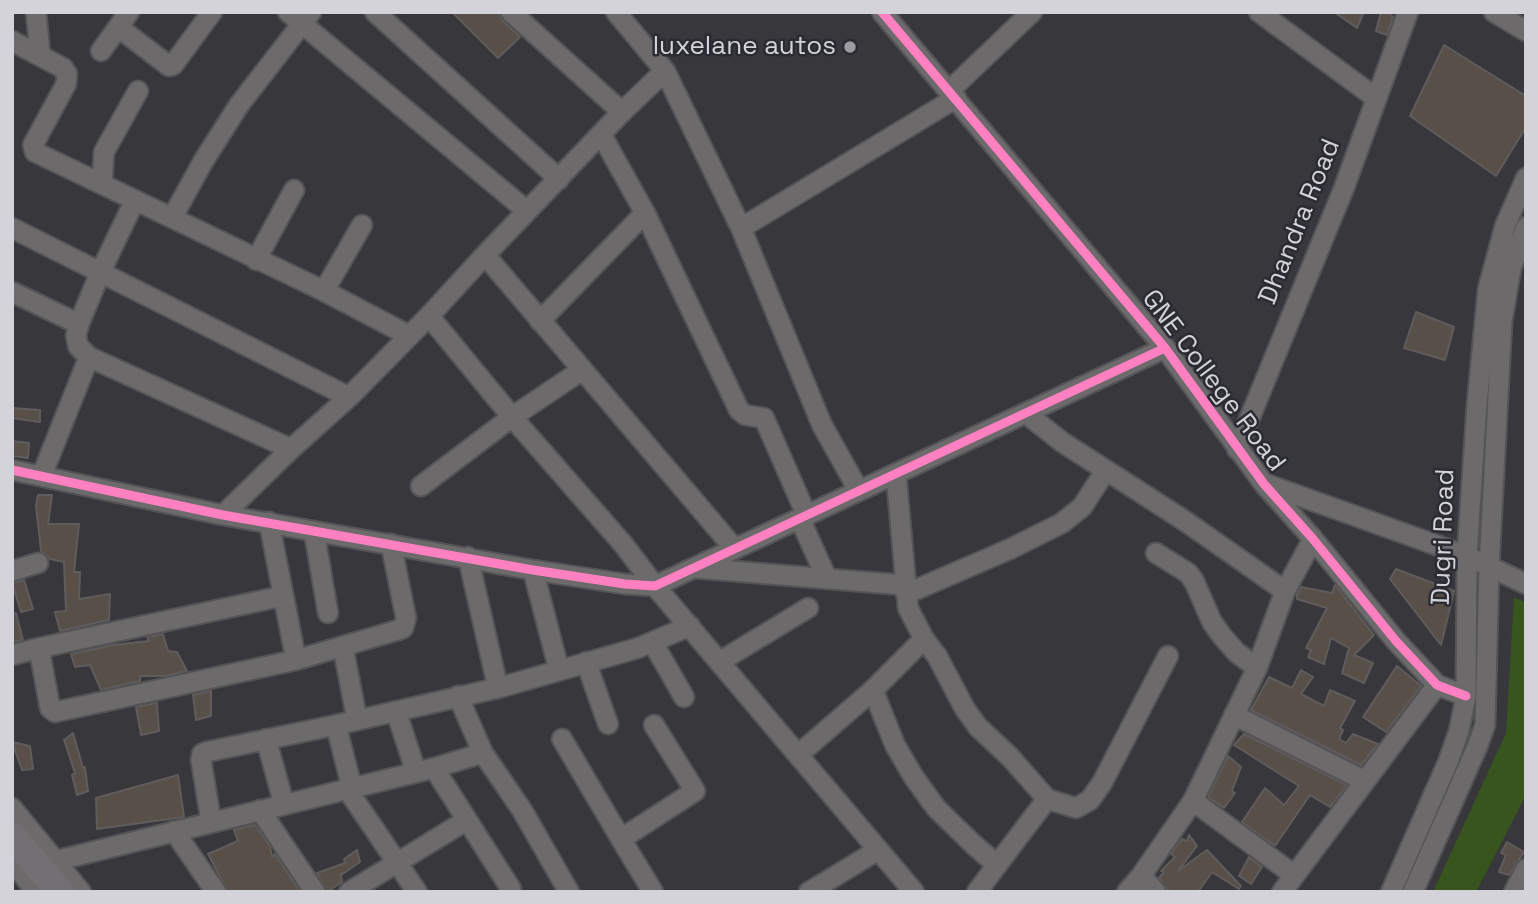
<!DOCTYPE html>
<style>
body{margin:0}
#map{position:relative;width:1538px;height:904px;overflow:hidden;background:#37373c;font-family:"Space Grotesk",sans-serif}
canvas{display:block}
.frame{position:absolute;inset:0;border:14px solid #d3d3d9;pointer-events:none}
</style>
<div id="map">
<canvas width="1538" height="904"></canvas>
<div class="frame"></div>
</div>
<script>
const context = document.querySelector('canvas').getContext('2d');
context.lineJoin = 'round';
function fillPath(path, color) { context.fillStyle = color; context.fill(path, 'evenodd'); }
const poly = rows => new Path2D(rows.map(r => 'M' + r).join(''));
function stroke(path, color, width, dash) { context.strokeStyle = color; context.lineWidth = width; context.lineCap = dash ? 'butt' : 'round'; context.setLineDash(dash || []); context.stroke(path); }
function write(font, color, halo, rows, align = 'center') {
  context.font = font + ' "Space Grotesk",sans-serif'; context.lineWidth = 5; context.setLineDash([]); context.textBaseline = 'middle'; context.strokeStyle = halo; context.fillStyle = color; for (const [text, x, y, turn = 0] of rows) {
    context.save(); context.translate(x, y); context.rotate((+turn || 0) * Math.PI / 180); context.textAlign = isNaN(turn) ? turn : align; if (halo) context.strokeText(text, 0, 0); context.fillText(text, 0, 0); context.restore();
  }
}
const green = poly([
 [1514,597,1526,603,1526,795,1476,892,1433,892,1506,733]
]);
const building = poly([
 [452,12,499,12,503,21,520,37,498,58,452,12],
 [1334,12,1364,12,1357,28,1334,12],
 [1381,12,1388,12,1393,17,1387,35,1376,31,1381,12],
 [1444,45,1526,96,1526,127,1496,176,1410,116,1444,45],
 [1416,312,1454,327,1445,360,1404,348,1416,312],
 [12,408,40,410,40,422,12,418,12,408],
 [12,441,29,443,28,458,12,456,12,441],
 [38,495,52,495,48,524,79,524,74,572,80,572,79,599,110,594,109,620,60,631,55,612,66,611,64,562,50,559,41,551,36,506,38,495],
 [1396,569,1454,591,1441,645,1390,579,1396,569],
 [24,580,33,609,21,612,12,583,24,580],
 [1335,585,1374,635,1354,655,1373,663,1364,683,1342,673,1349,648,1331,638,1324,664,1308,657,1311,650,1306,648,1327,608,1297,599,1297,594,1301,587,1332,593,1335,585],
 [16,613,23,640,12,642,12,614,16,613],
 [163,634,168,651,177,652,187,671,165,676,140,676,140,681,101,690,90,665,75,667,71,654,113,645,149,641,147,637,163,634],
 [1397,666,1421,686,1386,732,1363,717,1397,666],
 [1301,670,1313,677,1301,694,1324,706,1330,690,1355,701,1340,728,1343,730,1339,739,1346,743,1353,734,1378,744,1361,765,1251,710,1269,677,1292,688,1301,670],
 [211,691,211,716,196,720,193,695,211,691],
 [157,703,159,731,141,735,136,707,157,703],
 [73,733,83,768,85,767,88,791,77,795,72,775,75,773,64,740,73,733],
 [1244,734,1347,785,1330,807,1310,795,1275,846,1242,822,1265,788,1284,805,1299,786,1234,745,1244,734],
 [12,742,30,746,33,769,22,770,12,742],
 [1228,756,1241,767,1232,791,1235,793,1224,808,1208,797,1228,756],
 [178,775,184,817,97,829,96,798,178,775],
 [255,825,270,846,272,857,275,854,300,892,228,892,208,854,238,841,234,830,255,825],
 [1189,835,1197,846,1178,871,1207,850,1241,886,1239,889,1212,872,1198,892,1170,892,1159,878,1164,872,1161,871,1175,857,1171,854,1182,839,1187,841,1189,835],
 [1507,842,1524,852,1509,875,1499,872,1506,855,1501,853,1507,842],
 [357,850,360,862,341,875,342,882,327,892,317,873,345,863,344,859,357,850],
 [1249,857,1262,867,1251,884,1239,876,1249,857]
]);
const minor = poly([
 [36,12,40,54],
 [288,12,527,211],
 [375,12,559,179],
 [511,12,622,112],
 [616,12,665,71],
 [882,12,1165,348,1264,484,1313,539,1396,641,1437,685,1466,696],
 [1259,12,1376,98],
 [1494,12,1526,31],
 [118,27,169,66,173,65,212,12],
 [12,41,63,68,67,74,66,84,33,145,35,152,324,291,408,335],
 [101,51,129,12],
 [949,91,1032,12],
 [601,134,645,213,739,410,745,415,764,418,807,516],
 [102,184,104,152,138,91],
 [172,218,204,160,239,105,311,12],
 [12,228,349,397],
 [741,228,956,98],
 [485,255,622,112,665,71,741,228,822,425,859,491],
 [256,260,294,190],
 [324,291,362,225],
 [12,292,79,324],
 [429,316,512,417,623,544,655,586,914,892],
 [540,321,645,213],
 [89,357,291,449],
 [1027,414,1062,442,1185,521,1285,591,1313,539],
 [1237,449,1344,188,1408,12],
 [12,470,223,515,533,570,625,584,655,586,1165,348],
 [42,475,89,357,78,346,76,335,79,324,100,273,135,200],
 [1266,484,1467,556,1526,584],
 [421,486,512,417,582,370],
 [223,515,291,449,349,397,429,316,485,255,734,548],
 [800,519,827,579],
 [269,522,296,660],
 [314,531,328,613],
 [1156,553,1188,573,1194,581,1212,622,1222,636,1236,652,1257,668],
 [468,557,498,688],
 [695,568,904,585],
 [533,570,559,670],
 [12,571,38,563],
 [906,594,1010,549,1062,523,1082,507,1106,470],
 [924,639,937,656,965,709,978,727,1010,757,1047,799,1076,808,1090,800,1102,783,1168,656],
 [653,643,684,697],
 [343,647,357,720],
 [39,648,283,596],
 [12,655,39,648,50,708,55,712,296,660,398,630,403,628,406,618,391,544],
 [586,662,608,724],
 [719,662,808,608],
 [873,690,895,745,913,776,936,808,973,844,997,865,1047,799],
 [396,711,416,772],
 [1234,715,1365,781],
 [336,725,352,788],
 [266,739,284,804],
 [562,739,621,839,695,791,654,725],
 [483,753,522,810,569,892],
 [798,755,873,690,924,639,908,608,896,474],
 [434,768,511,889],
 [347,789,417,892],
 [1193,801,1294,875],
 [12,808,81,892],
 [260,810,315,892],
 [211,821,201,760,202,754,206,752,336,725,498,688,638,648,690,626],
 [174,831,216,892],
 [621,839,653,892],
 [12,861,36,892],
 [55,861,434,768,483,753,458,696],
 [349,892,467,820],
 [809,892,878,850],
 [977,892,997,865],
 [1127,892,1141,876],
 [1156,892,1141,876,1193,801,1257,668,1285,591],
 [1282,892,1437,685],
 [1391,892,1448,762,1459,731,1466,696,1467,556,1477,404,1488,289,1505,226,1526,178],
 [1413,892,1477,747,1485,725,1489,566,1502,321,1511,268,1526,227],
 [1514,892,1526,869]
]);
const highway = poly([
 [12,836,60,892]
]);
const cycleway = poly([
 [882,12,1165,348,1264,484,1313,539,1396,641,1437,685,1466,696],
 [12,470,223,515,533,570,625,584,655,586,1165,348]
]);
const markers = [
 [850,47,7,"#9c9ca2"]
];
const poiNames = [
 ["luxelane autos",836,47]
];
const streetNames = [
 ["Dhandra Road",1300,222,-68],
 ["GNE College Road",1213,381,53],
 ["Dugri Road",1444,537,-88]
];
fillPath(green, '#37551c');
fillPath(building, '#585048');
stroke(building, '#5e5c5c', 2);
stroke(minor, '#545457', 23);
stroke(highway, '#545457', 32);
stroke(minor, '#6c6a6a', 19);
stroke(highway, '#727072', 28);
stroke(cycleway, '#ff80c0', 9);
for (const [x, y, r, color] of markers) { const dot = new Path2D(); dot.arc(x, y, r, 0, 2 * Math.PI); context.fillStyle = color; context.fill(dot); stroke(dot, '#2b2b34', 2.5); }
write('26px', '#d3d3d9', '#2b2b34', poiNames, 'right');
write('26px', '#d3d3d9', '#2b2b34', streetNames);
</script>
